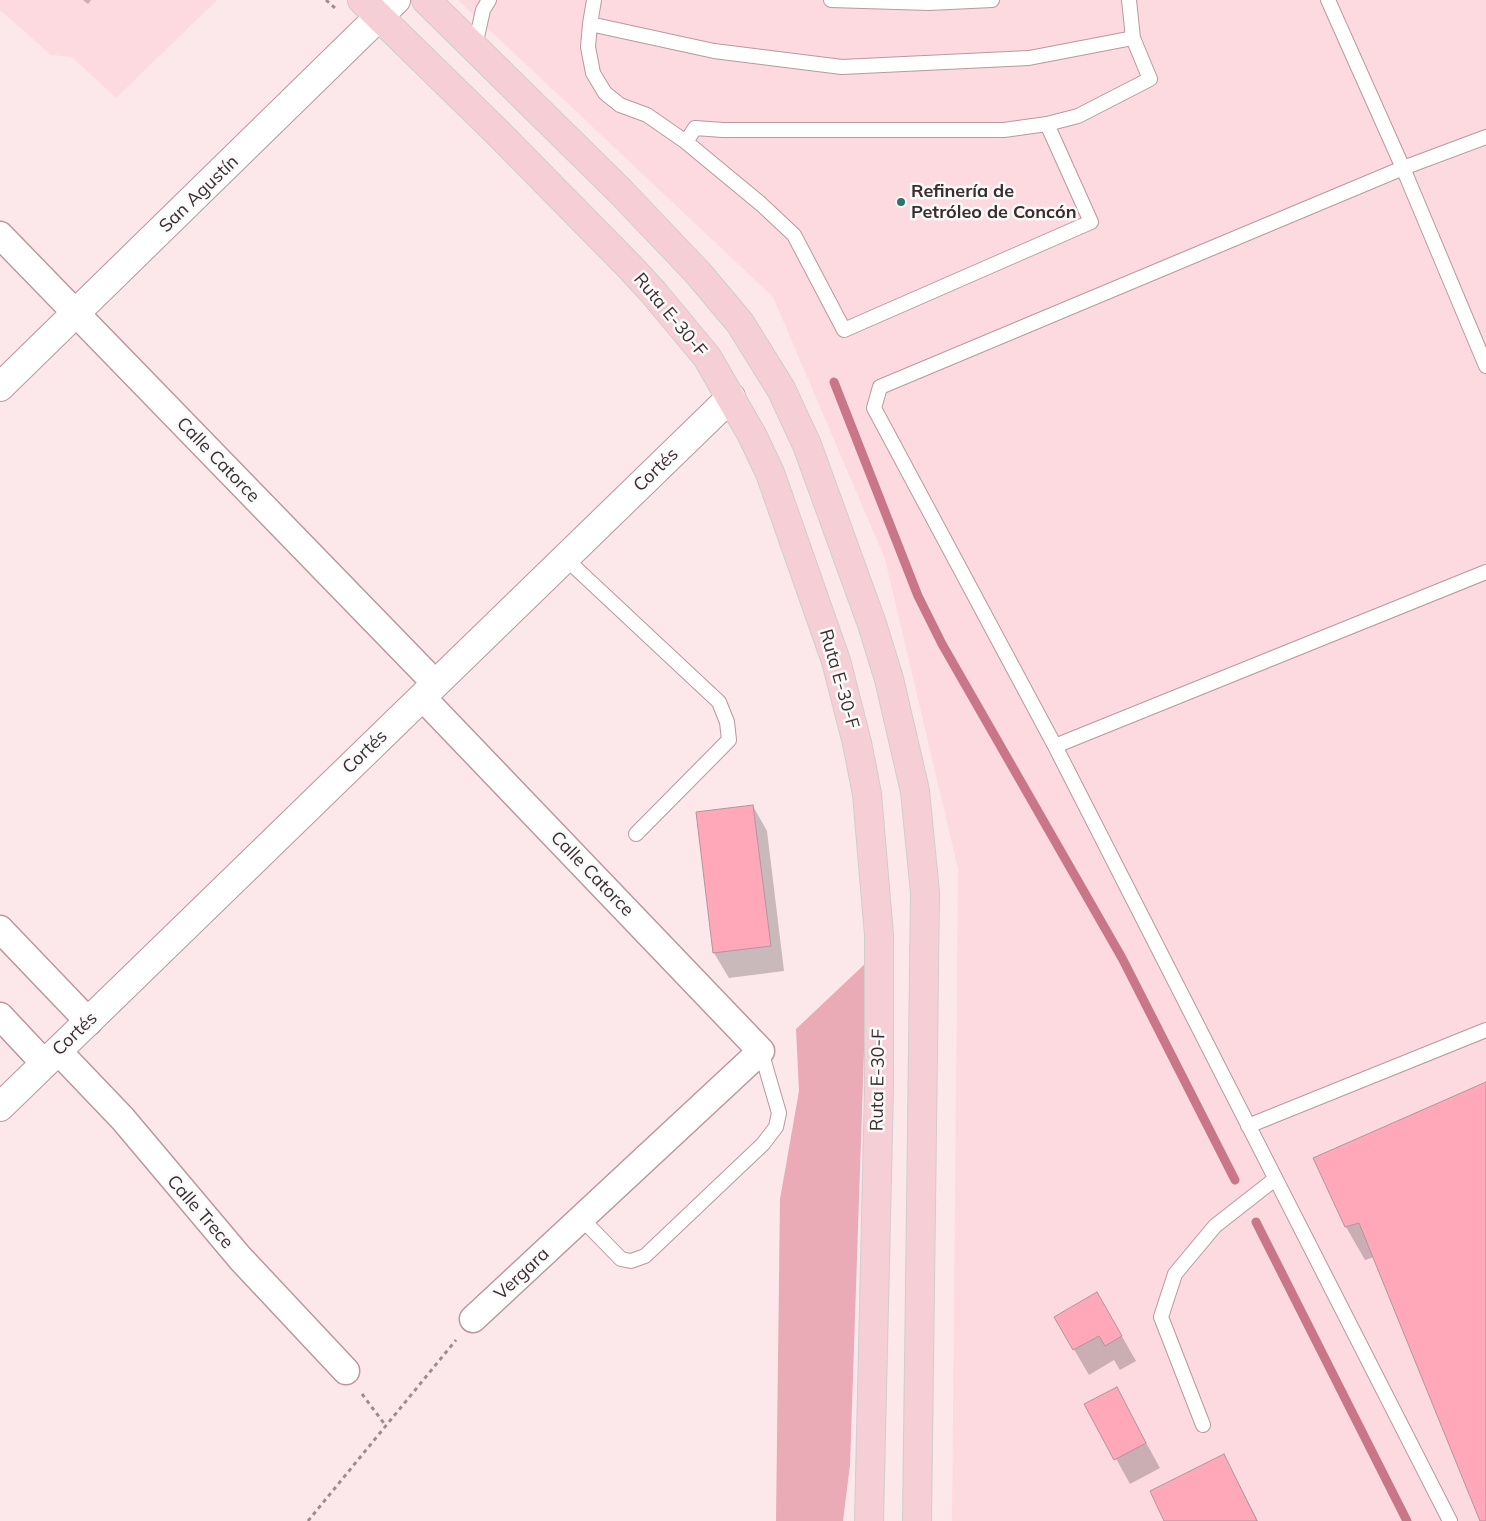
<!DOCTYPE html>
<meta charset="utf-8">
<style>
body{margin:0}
canvas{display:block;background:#fce7ea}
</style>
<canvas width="1486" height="1521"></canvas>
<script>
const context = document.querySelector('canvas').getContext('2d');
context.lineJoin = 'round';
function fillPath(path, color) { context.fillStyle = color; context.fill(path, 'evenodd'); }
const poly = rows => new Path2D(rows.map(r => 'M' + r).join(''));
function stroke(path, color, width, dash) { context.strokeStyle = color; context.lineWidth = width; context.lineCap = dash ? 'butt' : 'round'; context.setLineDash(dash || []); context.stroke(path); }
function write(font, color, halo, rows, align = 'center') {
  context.font = font + ' Mulish,sans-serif'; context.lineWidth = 5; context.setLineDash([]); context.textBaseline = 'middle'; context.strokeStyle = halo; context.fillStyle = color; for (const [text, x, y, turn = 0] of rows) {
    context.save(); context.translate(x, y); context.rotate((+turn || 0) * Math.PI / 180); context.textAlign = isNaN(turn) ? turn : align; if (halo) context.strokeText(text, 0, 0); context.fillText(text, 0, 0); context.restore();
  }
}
const built = poly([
 [0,0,217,0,116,98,72,57,51,55,0,10],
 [458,0,1486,0,1486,1521,952,1521,958,869,885,559,773,297]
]);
const green = poly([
 [867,962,850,1465,843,1521,776,1521,780,1199,799,1091,796,1029]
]);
const shadow = poly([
 [83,0,91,0,88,4],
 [753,806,767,831,784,971,729,978,714,953],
 [1486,1084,1486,1521,1481,1521,1374,1257,1365,1260,1346,1227],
 [1097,1293,1136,1361,1120,1370,1114,1360,1089,1375,1055,1317],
 [1116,1388,1160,1468,1130,1484,1086,1404],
 [1224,1455,1258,1521,1166,1521]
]);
const stream = poly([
 [834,382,918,596,942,644,1122,958,1235,1180],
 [1256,1222,1407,1521]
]);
const building = poly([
 [753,805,771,946,713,953,696,812,753,805],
 [1486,1082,1486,1521,1480,1521,1359,1223,1345,1227,1313,1158,1486,1082],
 [1097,1292,1122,1336,1105,1346,1099,1336,1073,1350,1054,1317,1097,1292],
 [1117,1387,1146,1443,1114,1460,1084,1404,1117,1387],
 [1224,1454,1257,1521,1164,1521,1150,1491,1224,1454]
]);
const path = poly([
 [326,0,335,8],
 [362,1394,386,1426],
 [308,1521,456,1340]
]);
const service = poly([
 [594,0,590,24,714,51,842,67,1029,58,1133,38,1129,0],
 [831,0,929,3,992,0],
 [1328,0,1403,168,1486,366],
 [590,24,588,47,593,73,605,93,620,105,647,115,686,142,695,128,723,130,1004,130,1047,124,1078,116,1150,79,1133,38],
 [475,46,483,10,489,0],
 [686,142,761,204,794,235,844,330,1091,222,1047,124],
 [565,558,719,702,727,722,729,740,636,834],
 [1055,746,1486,572],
 [1248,1126,1486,1030],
 [581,1218,621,1259,631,1261,645,1256,763,1144,776,1127,779,1113,761,1051],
 [1203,1425,1161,1317,1175,1274,1215,1226,1275,1179],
 [1450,1521,1055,746,874,408,880,387,1403,168,1486,137]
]);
const minor = poly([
 [0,235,436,684],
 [422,697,761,1051,473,1319],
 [0,929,89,1022],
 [0,1016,45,1064],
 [58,1051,123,1119,240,1258,346,1371]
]);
const secondary = poly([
 [0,387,396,0],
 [0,1107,731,397]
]);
const trunk = poly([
 [362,0,498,133,628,265,653,292,707,357,752,435,770,473,836,661,857,743,867,794,879,935,879,1089,869,1521],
 [426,0,620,191,698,273,740,323,781,389,807,445,872,624,889,679,915,791,925,893,917,1521]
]);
const markers = [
 [901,202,5,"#2c746d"]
];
const poiNames = [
 ["Refinería de",911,192],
 ["Petróleo de Concón",911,213]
];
const streetNames = [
 ["San Agustín",199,194,-44],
 ["Ruta E-30-F",670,315,50],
 ["Calle Catorce",218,460,46],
 ["Cortés",656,470,-44],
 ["Ruta E-30-F",839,679,74],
 ["Cortés",365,752,-44],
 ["Calle Catorce",592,874,46],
 ["Cortés",75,1034,-44],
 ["Ruta E-30-F",878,1080,-89],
 ["Calle Trece",200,1212,49],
 ["Vergara",522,1274,-43]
];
fillPath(built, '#fddae0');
fillPath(green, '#eaabb7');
fillPath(shadow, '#0003');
stroke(stream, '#c87688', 9);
fillPath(building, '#ffa8ba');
stroke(building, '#b4949a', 1);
stroke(service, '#b9989e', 16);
stroke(minor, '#b9989e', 29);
stroke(secondary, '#b9989e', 30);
stroke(trunk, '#d0cdcd', 30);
stroke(path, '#9e8d8f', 3, [4, 4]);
stroke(service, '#fff', 14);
stroke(minor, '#fff', 26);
stroke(secondary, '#fff', 28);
stroke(trunk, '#f6cfd6', 28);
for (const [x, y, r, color] of markers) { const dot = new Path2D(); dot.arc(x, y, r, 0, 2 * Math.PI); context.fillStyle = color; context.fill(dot); stroke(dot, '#fafafa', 2); }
write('bold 18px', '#3a2d2f', '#fafafa', poiNames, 'left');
write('18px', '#3a2d2f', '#fafafa', streetNames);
</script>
